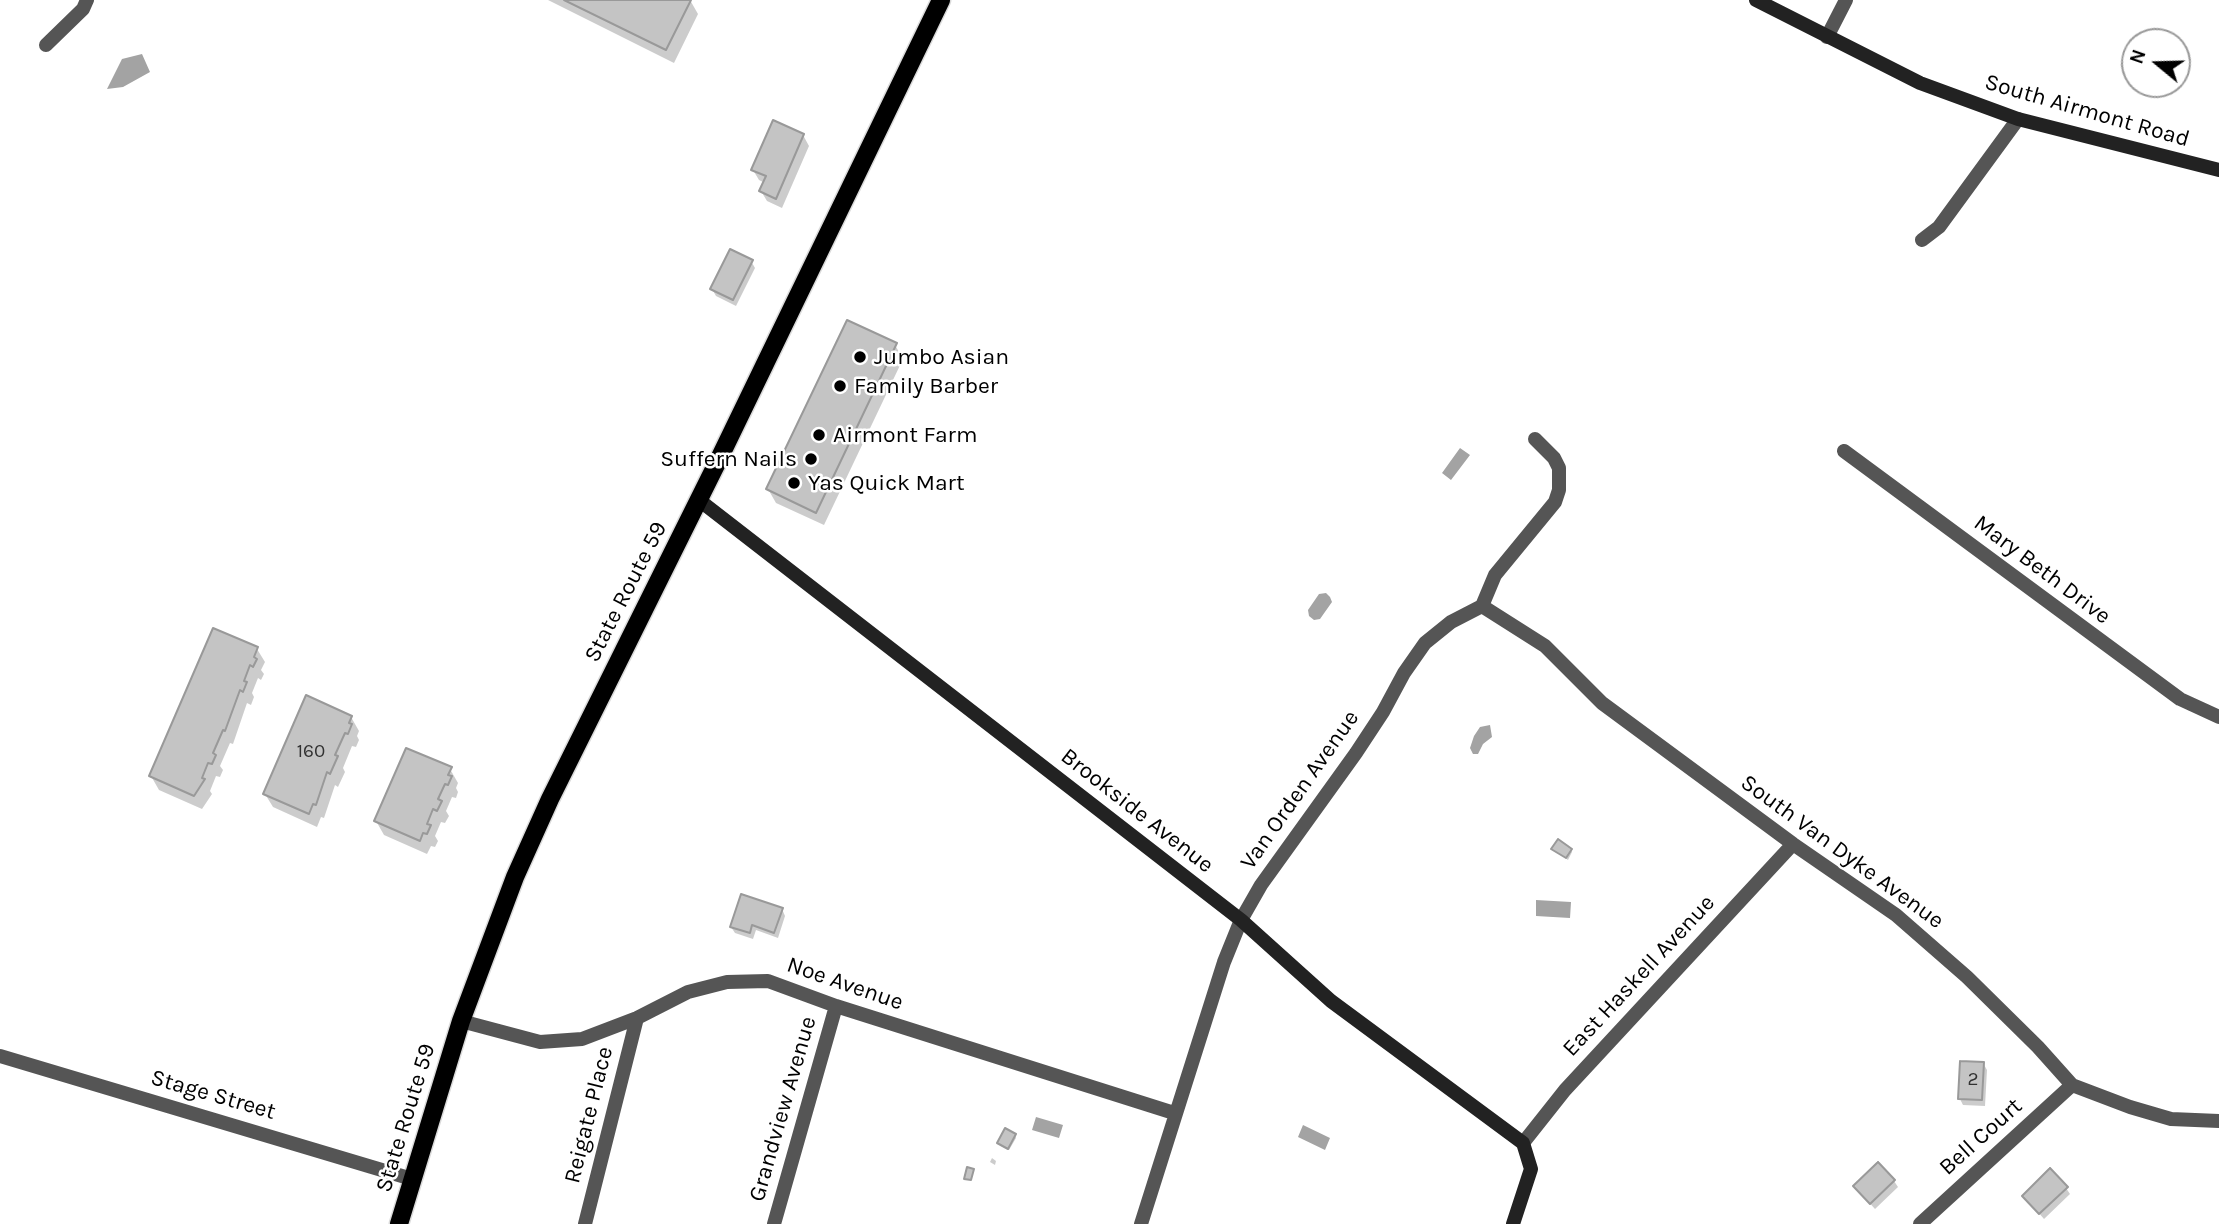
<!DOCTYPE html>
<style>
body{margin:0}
#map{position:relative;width:2219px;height:1224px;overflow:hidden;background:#fff;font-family:Karla,sans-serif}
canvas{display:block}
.north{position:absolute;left:2121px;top:28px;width:70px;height:70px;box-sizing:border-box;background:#fff;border:2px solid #999;border-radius:50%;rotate:289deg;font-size:19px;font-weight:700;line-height:28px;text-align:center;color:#000}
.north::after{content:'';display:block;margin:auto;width:24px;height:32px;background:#000;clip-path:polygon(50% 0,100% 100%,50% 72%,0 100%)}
</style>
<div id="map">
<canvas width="2219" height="1224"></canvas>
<div class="north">N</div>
</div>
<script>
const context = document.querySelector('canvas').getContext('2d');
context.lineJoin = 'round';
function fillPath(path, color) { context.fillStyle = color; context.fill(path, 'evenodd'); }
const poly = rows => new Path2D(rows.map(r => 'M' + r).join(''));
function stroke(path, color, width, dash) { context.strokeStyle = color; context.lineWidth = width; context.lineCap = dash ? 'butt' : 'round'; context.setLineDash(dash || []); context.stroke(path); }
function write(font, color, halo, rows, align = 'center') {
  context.font = font + ' Karla,sans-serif'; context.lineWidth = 5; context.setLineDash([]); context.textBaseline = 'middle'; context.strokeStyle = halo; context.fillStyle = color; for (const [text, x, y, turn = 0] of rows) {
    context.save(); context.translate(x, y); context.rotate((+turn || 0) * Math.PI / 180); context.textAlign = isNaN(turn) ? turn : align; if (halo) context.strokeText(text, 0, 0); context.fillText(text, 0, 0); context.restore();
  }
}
const water = poly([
 [142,54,150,72,123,87,107,89,122,59],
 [1460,448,1470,455,1451,480,1442,473],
 [1326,593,1330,597,1332,602,1320,619,1314,620,1309,616,1308,610,1319,594],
 [1490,725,1492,737,1483,744,1478,754,1473,754,1470,748,1474,736,1480,727],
 [1536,900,1571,902,1570,918,1536,916],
 [1036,1117,1063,1125,1059,1138,1032,1130],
 [1303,1125,1330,1138,1325,1150,1298,1137]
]);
const shadow = poly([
 [548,0,690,0,698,14,674,63],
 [803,135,809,146,782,208,767,201,761,191,765,183,759,180,753,170],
 [751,261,755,268,736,306,716,296,712,289],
 [895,345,903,359,824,525,776,503,768,489],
 [257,649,265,662,261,670,264,674,261,680,258,678,252,693,254,697,251,705,247,703,233,744,230,743,220,766,223,770,220,777,216,776,210,791,212,794,202,809,159,790,151,776],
 [351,717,359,731,357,736,359,740,356,747,352,746,343,768,345,772,338,787,335,785,324,818,321,817,317,827,273,807,265,794],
 [450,769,458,783,456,788,458,792,456,798,452,797,446,811,449,816,445,823,441,822,435,836,438,841,435,847,431,846,427,854,384,835,376,821],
 [1553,849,1571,850,1572,852,1568,860],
 [782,909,785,916,778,938,756,930,753,939,735,933,731,927],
 [1983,1063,1987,1070,1985,1106,1963,1105,1960,1099],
 [1015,1135,1016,1138,1009,1150,1001,1146,999,1143],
 [992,1158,996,1161,995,1165,990,1162],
 [1894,1181,1898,1187,1875,1209,1855,1187],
 [2066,1188,2070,1194,2044,1219,2024,1196]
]);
const building = poly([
 [564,0,691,0,666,50,564,0],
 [773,120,804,134,776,199,759,191,766,176,751,170,773,120],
 [730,249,753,260,733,300,710,289,730,249],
 [847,320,897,343,816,513,766,489,847,320],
 [213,628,258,647,254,657,257,659,253,667,250,665,244,681,247,682,243,692,240,690,225,731,223,730,213,753,216,755,212,764,208,763,202,778,205,779,194,796,149,776,213,628],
 [306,695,352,716,349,723,352,724,348,734,345,733,335,755,338,756,330,774,327,772,316,805,313,804,309,814,263,794,306,695],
 [406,748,452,767,448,775,452,776,448,785,445,784,438,799,442,801,437,811,433,809,427,824,431,825,427,834,423,833,420,841,374,821,406,748],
 [1558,839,1572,849,1566,858,1551,849,1558,839],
 [741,894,783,908,774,933,752,925,750,933,730,927,741,894],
 [1960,1061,1984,1062,1982,1100,1958,1099,1960,1061],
 [1005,1128,1016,1134,1008,1149,997,1143,1005,1128],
 [1878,1162,1895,1180,1870,1204,1853,1186,1878,1162],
 [967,1167,974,1169,971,1180,964,1179,967,1167],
 [2050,1168,2068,1187,2039,1214,2022,1196,2050,1168]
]);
const street = poly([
 [1827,37,1846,0],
 [46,45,83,9,87,0],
 [1922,240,1939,227,2018,119],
 [1844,451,2180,699,2219,717],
 [1482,606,1545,646,1602,703,1793,844,1896,915,1967,977,2038,1047,2072,1085,2130,1107,2171,1119,2219,1121],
 [461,1021,540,1042,582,1039,637,1018,688,992,727,982,768,981,836,1006,1174,1113],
 [0,1056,412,1179],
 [1523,1143,1565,1090,1793,844],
 [585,1224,637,1018],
 [774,1224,836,1006],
 [1141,1224,1224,962,1241,920,1261,885,1356,753,1383,712,1404,673,1425,643,1451,622,1482,606,1495,575,1555,502,1559,490,1559,468,1554,458,1535,439],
 [1920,1224,2072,1085]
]);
const secondary = poly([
 [1756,0,1920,83,2018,119,2219,170],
 [699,500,1241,920,1331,1001,1523,1143,1531,1169,1513,1224]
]);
const primary = poly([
 [399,1224,461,1021,515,877,550,799,719,459,941,0]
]);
const markers = [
 [860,357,7,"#000"],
 [840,386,7,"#000"],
 [819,435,7,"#000"],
 [811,459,7,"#000"],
 [794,483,7,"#000"]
];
const numberNames = [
 ["160",311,752],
 ["2",1973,1080]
];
const streetNames = [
 ["South Airmont Road",2087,111,16],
 ["Mary Beth Drive",2042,570,37],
 ["State Route 59",626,592,-63],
 ["Van Orden Avenue",1300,790,-55],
 ["Brookside Avenue",1137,811,38],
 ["South Van Dyke Avenue",1842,852,36],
 ["East Haskell Avenue",1639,976,-47],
 ["Noe Avenue",845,984,19],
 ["Stage Street",213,1095,16],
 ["Grandview Avenue",783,1109,-74],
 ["Reigate Place",589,1115,-76],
 ["State Route 59",406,1118,-73],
 ["Bell Court",1981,1137,-42]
];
const poiNames = [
 ["Jumbo Asian",874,357],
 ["Family Barber",854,386],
 ["Airmont Farm",833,435],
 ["Suffern Nails",797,459,"right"],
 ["Yas Quick Mart",808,483]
];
fillPath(water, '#a3a3a3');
fillPath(shadow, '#0003');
fillPath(building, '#c4c4c4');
stroke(building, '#999', 2);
stroke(primary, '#dbdbdb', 21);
stroke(street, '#555', 14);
stroke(secondary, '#222', 14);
stroke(primary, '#000', 18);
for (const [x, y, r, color] of markers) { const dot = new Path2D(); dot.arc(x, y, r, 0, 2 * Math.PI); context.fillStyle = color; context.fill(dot); stroke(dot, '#fff', 2.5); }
write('19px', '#313131', null, numberNames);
write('23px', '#000', '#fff', streetNames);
write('23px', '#000', '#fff', poiNames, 'left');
</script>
